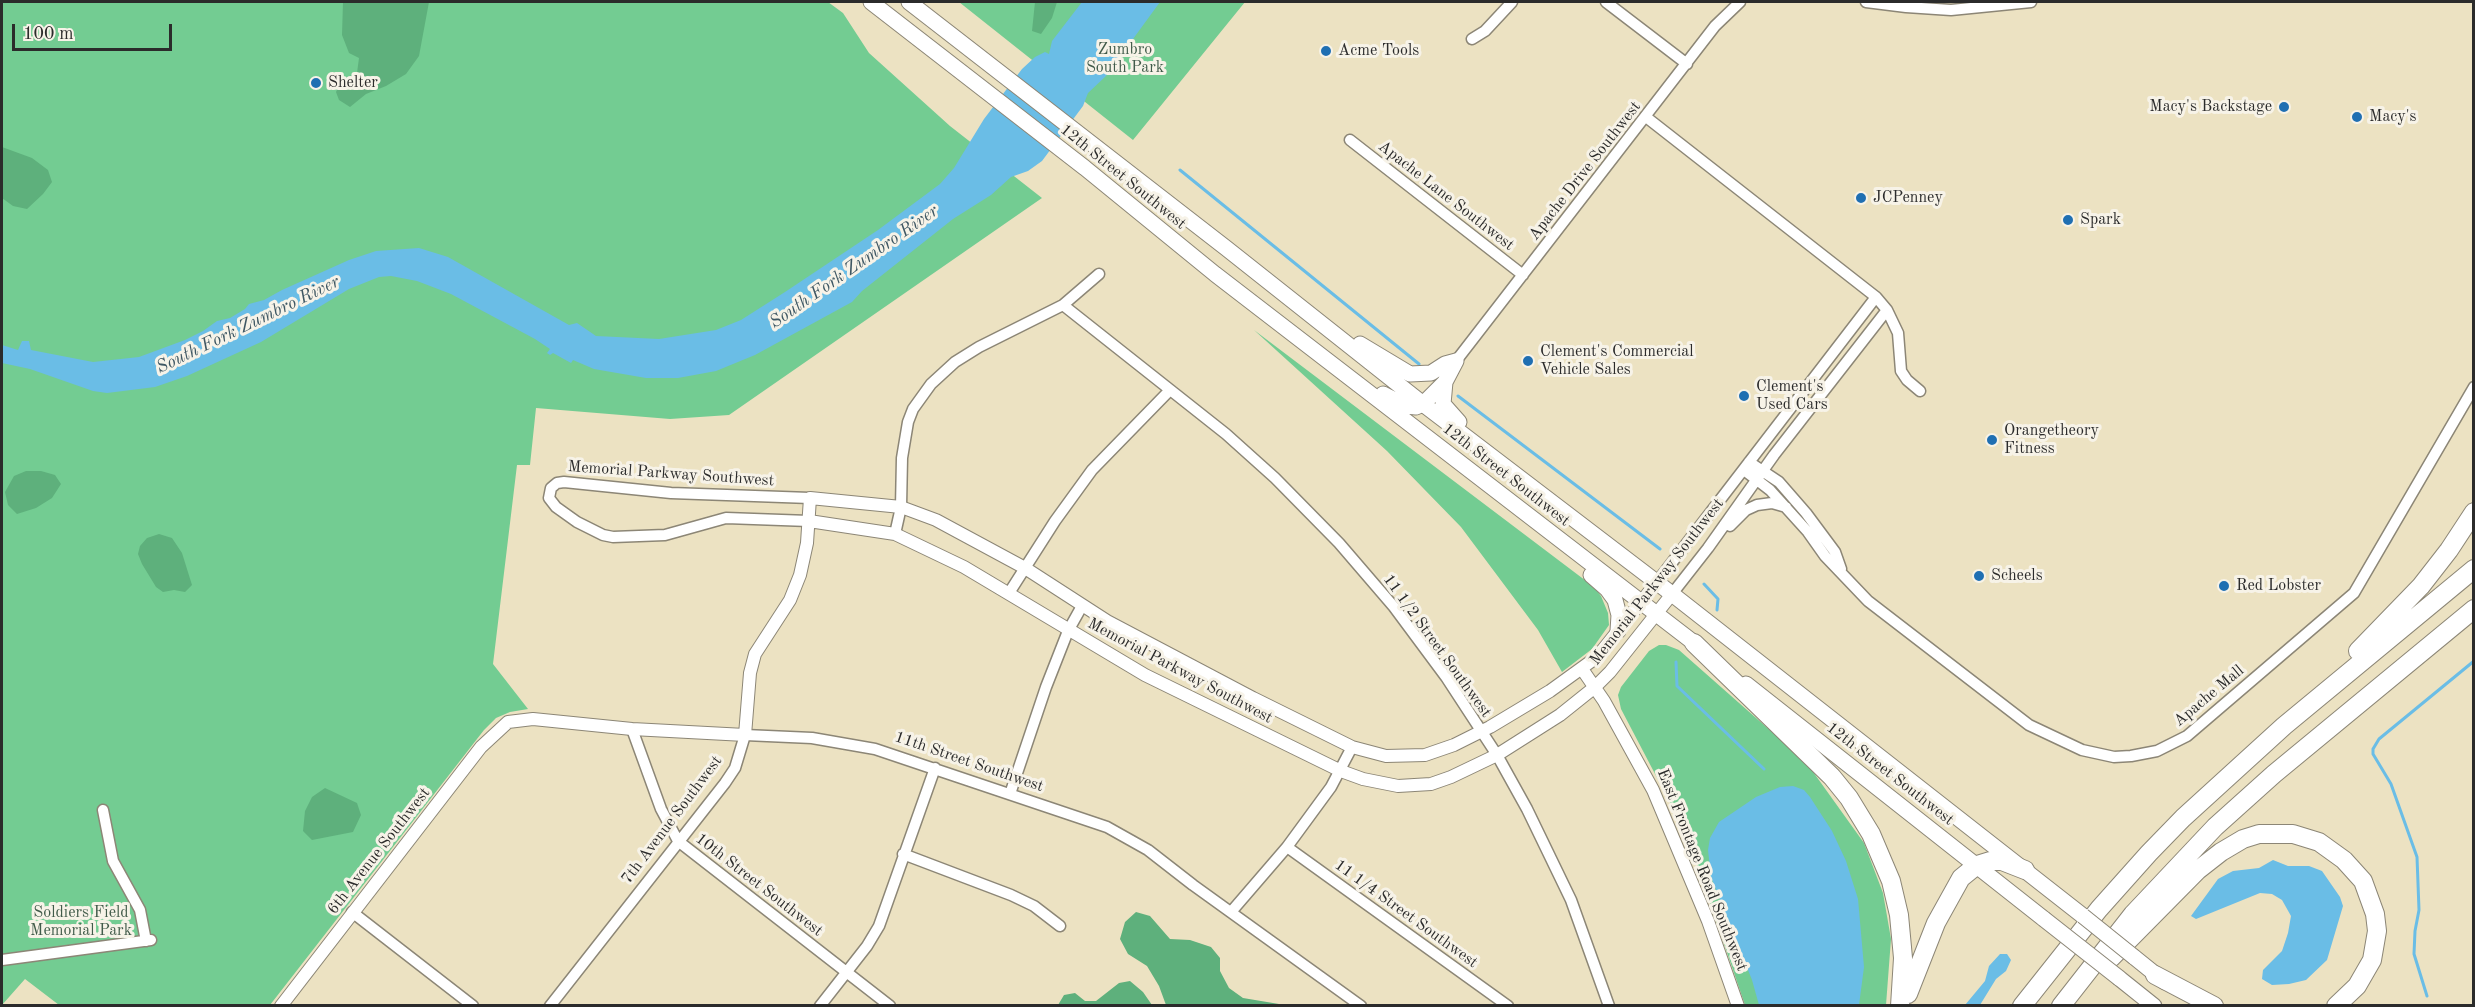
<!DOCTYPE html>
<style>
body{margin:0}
#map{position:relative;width:2475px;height:1007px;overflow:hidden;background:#ece2c2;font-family:"Old Standard TT",serif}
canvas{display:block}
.frame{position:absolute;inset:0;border:3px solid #2b2b2b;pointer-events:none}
.scale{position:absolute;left:12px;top:24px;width:160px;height:27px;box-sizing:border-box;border:3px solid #2b2b2b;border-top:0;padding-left:8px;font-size:18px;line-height:21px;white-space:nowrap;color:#2b2b2b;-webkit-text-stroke:4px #f7f3e8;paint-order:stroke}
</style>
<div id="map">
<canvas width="2475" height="1007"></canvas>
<div class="frame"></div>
<div class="scale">100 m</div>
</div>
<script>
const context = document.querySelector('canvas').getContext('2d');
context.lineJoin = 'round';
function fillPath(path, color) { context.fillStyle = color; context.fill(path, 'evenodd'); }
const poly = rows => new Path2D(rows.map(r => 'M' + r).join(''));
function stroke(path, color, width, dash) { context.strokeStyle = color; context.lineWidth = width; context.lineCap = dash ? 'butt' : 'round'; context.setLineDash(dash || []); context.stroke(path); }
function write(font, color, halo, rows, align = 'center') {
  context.font = font + ' "Old Standard TT",serif'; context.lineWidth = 6; context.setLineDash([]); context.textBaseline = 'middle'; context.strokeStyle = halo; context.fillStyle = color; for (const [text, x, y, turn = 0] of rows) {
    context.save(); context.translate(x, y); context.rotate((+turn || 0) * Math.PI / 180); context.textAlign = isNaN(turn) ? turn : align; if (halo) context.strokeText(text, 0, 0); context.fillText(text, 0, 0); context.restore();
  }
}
const green = poly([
 [2,2,828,2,843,13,869,53,950,126,1042,198,729,415,670,419,536,408,530,465,517,465,493,664,528,709,510,712,496,718,484,730,270,1005,59,1005,25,979,2,1005],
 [959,2,1245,2,1133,140],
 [1254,330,1594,587,1601,596,1608,613,1609,625,1592,649,1562,672,1538,630,1461,527,1387,451],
 [1659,645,1666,645,1679,650,1806,762,1864,843,1883,893,1891,939,1886,1005,1745,1005,1698,868,1676,814,1621,709,1618,695,1621,687,1649,651]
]);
const forest = poly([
 [343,2,429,2,419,56,406,74,386,86,366,94,350,107,339,100,336,92,342,79,357,73,359,58,349,53,342,35],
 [1035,2,1057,2,1052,18,1041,34,1032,31],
 [2,147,32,158,48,170,52,182,43,194,27,209,13,206,2,198],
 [26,471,41,471,55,475,61,484,52,498,36,508,17,514,8,505,5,492,14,476],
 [159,534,172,538,182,553,192,585,185,592,174,590,163,592,156,587,142,564,138,554,140,546,147,538],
 [325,788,357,803,361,815,353,832,312,840,303,831,305,811,312,797],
 [1136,912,1150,916,1170,939,1190,940,1211,947,1220,958,1220,971,1229,988,1243,998,1285,1005,1166,1005,1159,986,1147,966,1128,954,1120,939,1125,922],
 [1130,981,1143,992,1152,1005,1058,1005,1064,995,1075,993,1085,1001,1096,1001,1119,983]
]);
const water = poly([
 [1082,2,1160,2,1106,76,1088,93,1083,106,1042,161,1028,171,1011,177,991,195,953,219,862,291,852,302,755,355,716,371,678,378,646,378,594,369,573,360,571,363,553,353,550,355,547,353,550,349,535,339,451,294,417,281,391,276,379,277,349,289,261,342,187,376,155,387,107,393,93,391,30,369,2,363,2,345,18,350,22,341,29,341,31,350,93,362,139,357,185,340,203,331,217,321,230,318,245,309,249,304,264,300,282,290,349,260,376,251,419,248,448,257,569,325,577,323,596,336,659,339,716,330,741,320,785,292,878,230,940,184,954,168,984,119,1022,69,1035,57,1045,52,1049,54,1052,41],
 [1793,786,1804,790,1810,797,1832,831,1846,861,1858,899,1864,967,1859,1005,1759,1005,1752,980,1711,877,1708,850,1710,838,1719,822,1756,797,1780,787],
 [2273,860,2288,866,2309,866,2322,871,2340,897,2343,906,2327,960,2306,980,2289,984,2272,985,2262,979,2263,970,2282,951,2288,933,2291,916,2282,900,2272,894,2260,893,2196,919,2191,916,2218,879,2233,871,2259,868],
 [2000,954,2007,954,2011,960,2006,971,1996,979,1980,1005,1965,1005,1985,981,1989,966]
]);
const stream = poly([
 [1180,170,1419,364],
 [1458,396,1660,549],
 [1704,584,1718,599,1717,610],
 [1676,662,1677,686,1764,769],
 [2427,996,2414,954,2415,931,2419,910,2417,857,2391,784,2373,754,2373,749,2379,739,2474,661]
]);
const minor = poly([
 [1606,2,1687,64],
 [1866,2,1906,7,1951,10,2031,2],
 [1472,39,1485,31,1512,2],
 [1646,117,1876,297,1887,310,1898,333,1901,371,1907,380,1920,391],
 [1350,140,1523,275],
 [1063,305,1226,434,1275,478,1339,543,1394,607,1446,677,1497,755,1527,809,1571,900,1609,1006],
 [1456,361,1715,26,1740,2],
 [1749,462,1779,482,1806,513,1835,552,1841,569],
 [1744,470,1770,490,1808,532,1825,556,1868,601,2029,725,2082,750,2114,757,2131,756,2157,751,2187,736,2354,593,2474,387],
 [809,521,726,518,665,535,613,537,603,535,577,522,556,507,549,498,551,488,557,483,564,482,671,493,810,498],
 [1730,526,1746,510,1757,505,1772,503,1786,507],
 [895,534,901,507,902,458,908,422,913,409,931,384,955,362,979,347,1063,305,1099,274],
 [1657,582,1876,297],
 [1009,593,1055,521,1092,470,1170,390],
 [1672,594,1708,548,1774,455,1887,310],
 [632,729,661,809,678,841,890,1006],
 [1010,794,1046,687,1068,631,1082,606],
 [103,810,113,861,140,910,146,941],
 [1287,847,1508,1006],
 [903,854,1011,895,1034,906,1060,926],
 [352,912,473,1006],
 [1231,912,1287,847,1331,787,1352,747],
 [2,960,151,940],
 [550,1006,725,783,735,768,745,735,812,738,875,749,1107,827,1148,850,1193,885,1361,1006],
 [820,1006,867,946,879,926,935,768]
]);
const tertiary = poly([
 [809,521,895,534,964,567,1145,675,1341,771,1363,779,1398,786,1431,784,1451,777,1497,755,1560,715,1595,687,1610,672,1672,594],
 [1582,669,1604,701,1653,790,1708,921,1738,1006],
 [281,1006,481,747,508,722,533,719,632,729,745,735,750,673,755,654,790,600,800,575,807,543,810,498,901,507,936,520,1025,568,1107,621,1253,698,1352,747,1386,756,1425,755,1454,745,1490,727,1550,691,1597,657,1657,582]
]);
const primary = poly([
 [871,2,1085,168,1215,274,1702,649],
 [909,2,1226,248,1423,404,1672,594,2083,916],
 [1360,344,1410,374,1431,373,1445,364,1456,361],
 [1445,382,1443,404,1459,422],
 [1383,394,1406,406,1416,407,1423,404,1445,382,1456,361],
 [1591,575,1607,589,1615,600,1619,615,1618,631],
 [1746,684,2044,919],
 [2134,957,2165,982],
 [2119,978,2154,1006]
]);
const motorway = poly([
 [1694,643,1832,777,1849,798,1871,834,1891,881,1899,915,1903,958,1900,1006],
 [2358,651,2421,586,2449,550,2474,512],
 [2111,958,2198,870,2221,852,2243,839,2259,834,2293,834,2319,842,2344,860,2363,881,2375,914,2377,931,2372,960,2357,986,2336,1006],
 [2155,975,2214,1006],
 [1908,994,1936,923,1961,878,1977,865,1990,861,2002,861,2025,870],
 [2022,1006,2099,909,2149,853,2183,818,2284,726,2474,569],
 [2061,1006,2133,914,2215,827,2274,774,2474,609]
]);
const primaryBridge = poly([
 [2083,916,2134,957],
 [2044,919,2119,978]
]);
const markers = [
 [1326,51,6,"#1f6fb2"],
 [316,83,6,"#1f6fb2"],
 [2284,107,6,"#1f6fb2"],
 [2357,117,6,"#1f6fb2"],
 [1861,198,6,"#1f6fb2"],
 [2068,220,6,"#1f6fb2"],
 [1528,361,6,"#1f6fb2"],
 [1744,396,6,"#1f6fb2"],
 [1992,440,6,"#1f6fb2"],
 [1979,576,6,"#1f6fb2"],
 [2224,586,6,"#1f6fb2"]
];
const parkNames = [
 ["Zumbro",1125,50],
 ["South Park",1125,68],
 ["Soldiers Field",81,913],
 ["Memorial Park",81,931]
];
const poiNames = [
 ["Acme Tools",1338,51],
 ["Shelter",328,83],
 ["Macy's Backstage",2272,107,"right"],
 ["Macy's",2369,117],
 ["JCPenney",1873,198],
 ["Spark",2080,220],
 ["Clement's Commercial",1540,352],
 ["Vehicle Sales",1540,370],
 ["Clement's",1756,387],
 ["Used Cars",1756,405],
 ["Orangetheory",2004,431],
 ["Fitness",2004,449],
 ["Scheels",1991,576],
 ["Red Lobster",2236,586]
];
const streetNames = [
 ["Apache Drive Southwest",1585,171,-52],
 ["12th Street Southwest",1123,177,39],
 ["Apache Lane Southwest",1446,196,38],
 ["Memorial Parkway Southwest",671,474,4],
 ["12th Street Southwest",1506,475,38],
 ["Memorial Parkway Southwest",1657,582,-52],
 ["11 1/2 Street Southwest",1437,646,54],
 ["Memorial Parkway Southwest",1180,671,28],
 ["Apache Mall",2209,696,-40],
 ["11th Street Southwest",969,762,19],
 ["12th Street Southwest",1890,774,38],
 ["7th Avenue Southwest",672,820,-53],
 ["6th Avenue Southwest",379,851,-52],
 ["East Frontage Road Southwest",1702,870,68],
 ["10th Street Southwest",759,885,38],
 ["11 1/4 Street Southwest",1406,914,36]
];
const waterNames = [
 ["South Fork Zumbro River",854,267,-35],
 ["South Fork Zumbro River",248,325,-26]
];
fillPath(green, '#73cc92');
fillPath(forest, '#5eb07c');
fillPath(water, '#6abde6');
stroke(stream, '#6abde6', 3);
stroke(minor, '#8c8676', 13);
stroke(tertiary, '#8c8676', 14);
stroke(primary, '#8c8676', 17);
stroke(motorway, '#8c8676', 20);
stroke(minor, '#fff', 10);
stroke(tertiary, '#fff', 12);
stroke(primary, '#fff', 15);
stroke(motorway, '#fff', 18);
stroke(primaryBridge, '#8c8676', 17, []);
stroke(primaryBridge, '#fff', 15);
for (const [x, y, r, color] of markers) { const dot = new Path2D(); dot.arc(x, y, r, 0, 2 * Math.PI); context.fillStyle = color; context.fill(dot); stroke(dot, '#f7f3e8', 2); }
write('16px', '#415b4a', '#f7f3e8', parkNames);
write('16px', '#2b2b2b', '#f7f3e8', poiNames, 'left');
write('16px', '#2b2b2b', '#f7f3e8', streetNames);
write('italic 18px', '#3e5763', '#f7f3e8', waterNames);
</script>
